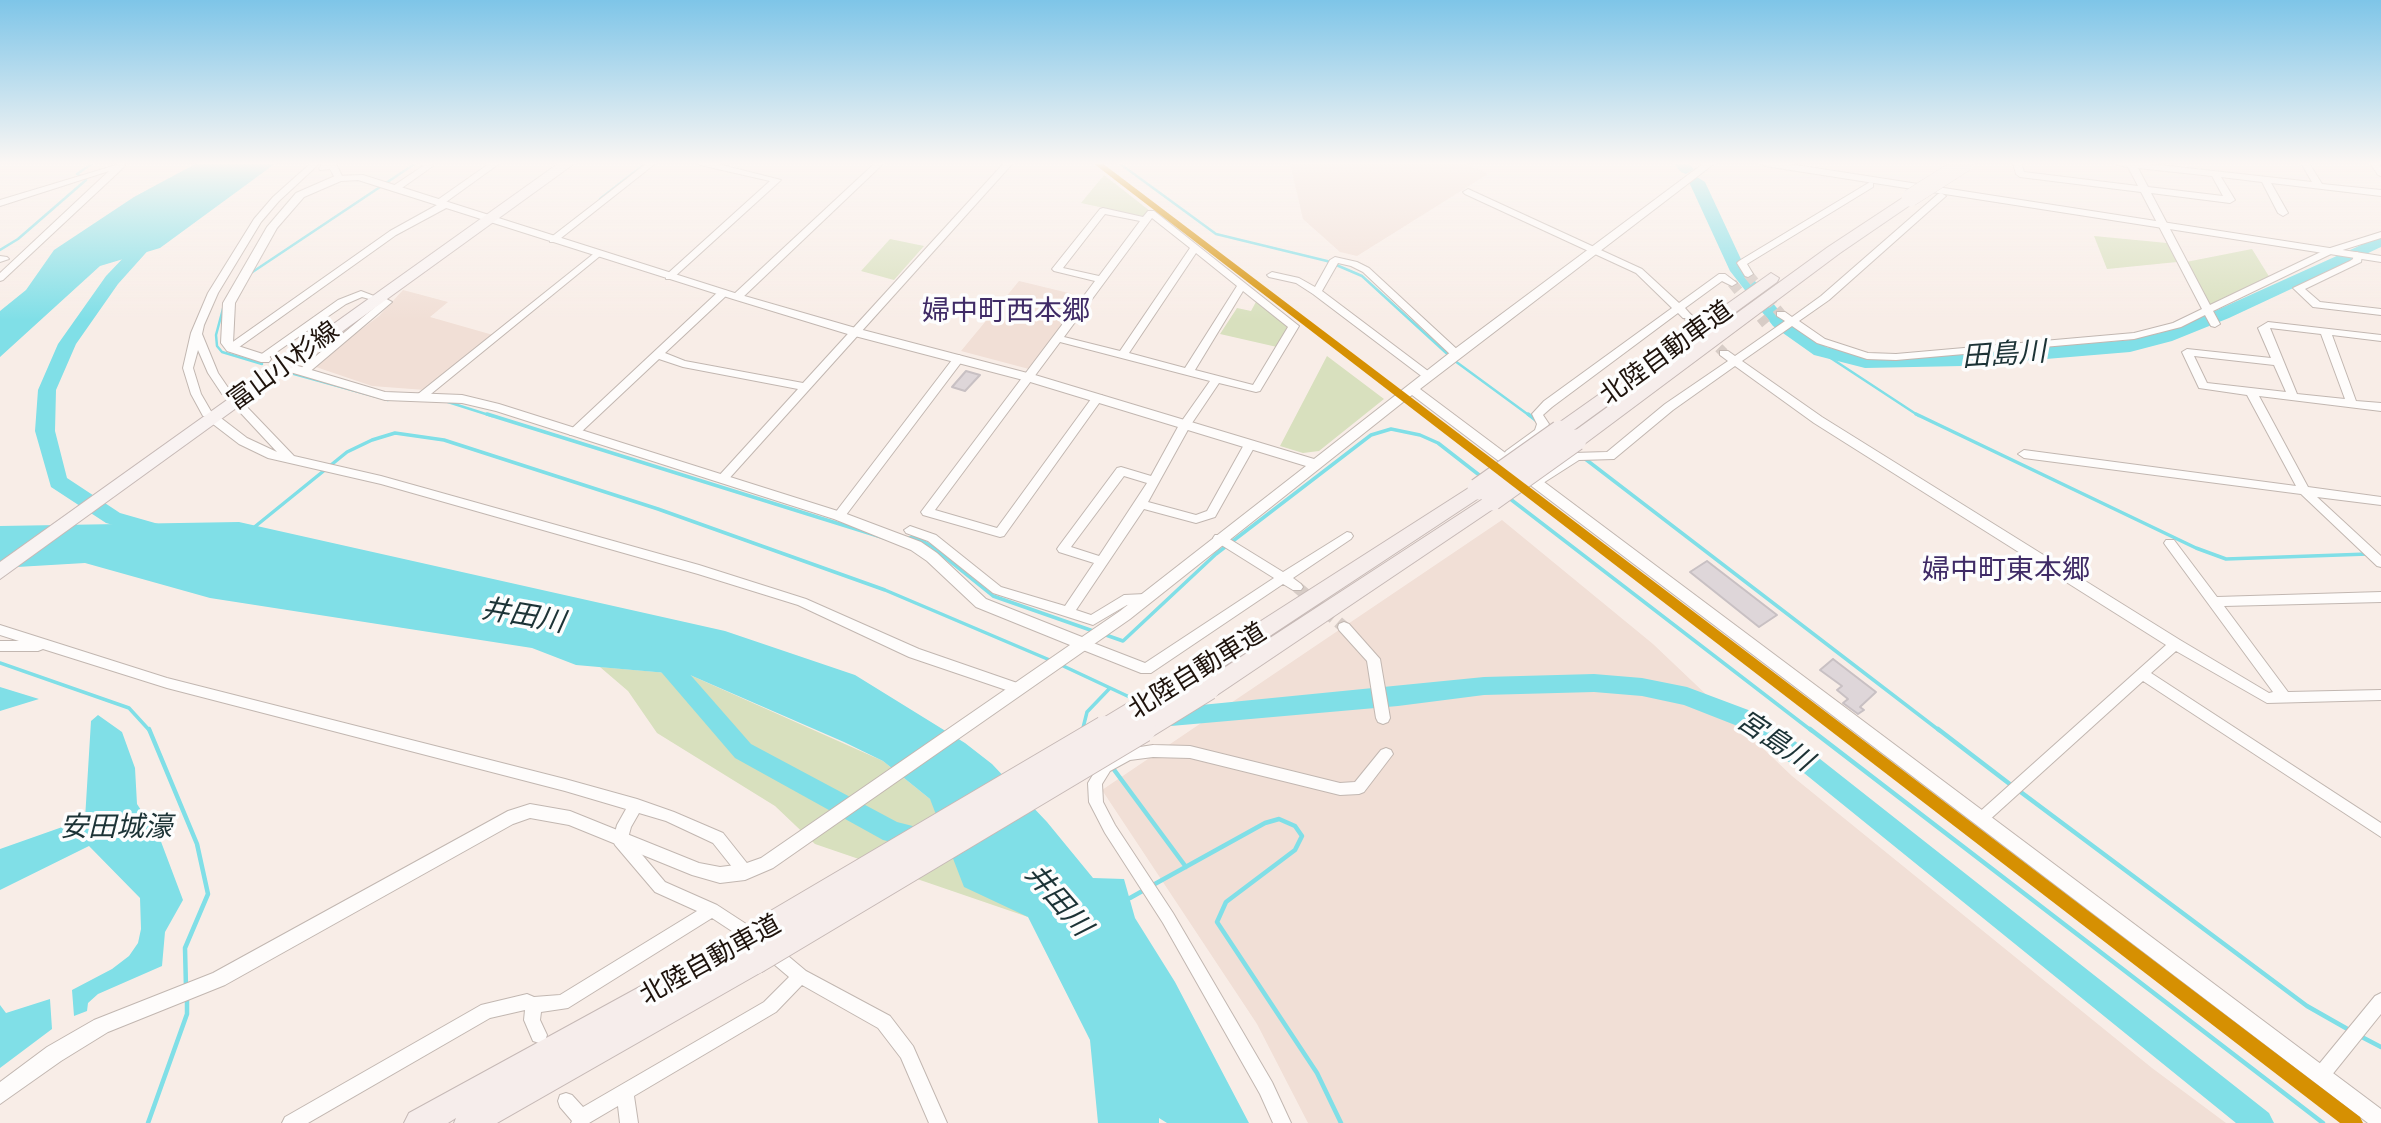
<!DOCTYPE html>
<meta charset="utf-8">
<style>
body{margin:0}
canvas{display:block;background:#f8ede7}
</style>
<canvas width="2381" height="1123"></canvas>
<script>
const context = document.querySelector('canvas').getContext('2d');
context.lineJoin = 'round';
function fillPath(path, color) { context.fillStyle = color; context.fill(path, 'evenodd'); }
const poly = rows => new Path2D(rows.map(r => 'M' + r).join(''));
function stroke(path, color, width, dash) { context.strokeStyle = color; context.lineWidth = width; context.lineCap = dash ? 'butt' : 'round'; context.setLineDash(dash || []); context.stroke(path); }
function write(font, color, halo, rows, align = 'center') {
  context.font = font + ' Signika,"Noto Sans JP",sans-serif'; context.lineWidth = 7; context.setLineDash([]); context.textBaseline = 'middle'; context.strokeStyle = halo; context.fillStyle = color; for (const [text, x, y, turn = 0] of rows) {
    context.save(); context.translate(x, y); context.rotate((+turn || 0) * Math.PI / 180); context.textAlign = isNaN(turn) ? turn : align; if (halo) context.strokeText(text, 0, 0); context.fillText(text, 0, 0); context.restore();
  }
}
const built = poly([
 [1290,163,1465,163,1488,174,1357,256,1340,252,1303,219],
 [1019,281,1085,297,1029,369,961,351],
 [403,290,448,302,430,317,493,335,425,390,372,386,313,366,379,316],
 [1502,520,1653,644,1792,776,2152,1068,2226,1123,1308,1123,1257,1024,1102,790]
]);
const green = poly([
 [1104,175,1150,211,1145,217,1081,203],
 [2094,236,2167,243,2177,262,2107,269],
 [890,239,924,246,894,280,861,271],
 [2252,249,2270,278,2211,307,2186,262],
 [1257,300,1287,324,1288,329,1277,347,1220,334,1237,308,1251,311],
 [1327,356,1384,399,1319,451,1303,453,1280,446],
 [600,667,690,675,883,761,930,799,1028,917,815,844,775,806,657,733,628,691]
]);
const water = poly([
 [197,163,276,163,160,248,100,266,0,357,0,311,26,290,54,250,134,197],
 [239,522,725,631,855,675,965,743,992,764,1047,822,1093,878,1124,879,1135,918,1175,982,1249,1123,1167,1123,1159,1118,1159,1123,1098,1123,1090,1040,1028,917,964,887,930,799,883,761,844,742,690,675,576,665,532,648,210,598,85,563,0,568,0,526],
 [0,687,39,699,0,711],
 [98,715,122,732,135,768,137,804,160,839,183,900,165,932,162,966,98,994,88,1003,87,1011,74,1016,72,990,112,969,129,956,138,943,141,929,140,898,89,846,0,890,0,849,85,819,91,721],
 [50,999,52,1029,0,1068,0,1005,6,1013]
]);
const streamFar2 = poly([
 [1119,163,1216,234,1327,261,1362,276,1455,361,1530,416],
 [600,199,646,163],
 [0,250,18,239,86,180,77,174,93,163],
 [251,273,416,163],
 [224,305,216,335,217,346,222,352,262,364],
 [1820,351,1919,416],
 [294,374,388,400],
 [448,402,492,416]
]);
const streamFar1 = poly([
 [487,414,894,541],
 [1528,414,1537,421],
 [1916,414,2196,548,2226,559,2368,554],
 [1584,458,1940,731],
 [1509,498,1812,731],
 [252,529,347,452,372,440,395,433,444,440,658,509,885,590,1052,661],
 [909,538,915,537,931,546,993,596,1096,632],
 [1103,634,1123,641,1216,554,1371,435,1391,429,1420,435,1438,443,1483,478],
 [0,663,129,708,150,731],
 [1059,664,1138,701],
 [1083,728,1087,712,1110,688]
]);
const stream = poly([
 [149,729,197,844,208,894,185,948,186,988],
 [1810,729,2323,1123],
 [1938,729,2011,785],
 [1112,767,1186,867],
 [2018,790,2307,1006,2351,1031],
 [1153,885,1265,823,1279,819,1295,826,1302,836,1295,850,1226,902,1217,922,1317,1073,1341,1123],
 [1130,898,1146,889],
 [2358,1035,2381,1047],
 [148,1123,187,1014,187,999]
]);
const river = poly([
 [1673,163,1688,163,1694,169,1686,174,1681,172,1673,163],
 [1697,177,1705,182,1746,270,1785,318,1826,347,1865,356,1962,354,2130,340,2160,333,2217,310,2381,236,2381,247,2229,318,2172,341,2130,352,1962,366,1865,368,1814,355,1773,326,1730,271,1689,182,1697,177],
 [153,231,161,236,118,284,76,344,56,390,55,431,67,478,120,513,169,527,172,532,169,537,162,539,106,523,51,487,35,431,38,390,58,344,106,276,147,233,153,231],
 [658,644,666,647,751,744,897,822,936,832,940,840,936,848,927,851,883,840,735,758,650,659,647,653,650,647,658,644],
 [1594,674,1642,678,1687,687,1751,711,1815,755,2269,1113,2274,1123,2236,1123,1799,769,1735,725,1684,705,1642,696,1594,692,1484,695,1398,706,1171,726,1163,724,1159,717,1163,710,1171,708,1484,677,1594,674]
]);
const building = poly([
 [966,371,980,375,965,391,952,387,966,371],
 [1707,561,1777,615,1759,627,1690,572,1707,561],
 [1833,659,1876,692,1860,707,1864,710,1858,714,1843,703,1848,699,1837,690,1842,686,1820,670,1833,659]
]);
const minorTunnelFar1 = poly([
 [1748,274,1781,314],
 [1732,283,1766,324],
 [1687,316,1724,353]
]);
const minorTunnel = poly([
 [1297,587,1344,627]
]);
const minor = poly([
 [123,163,125,165,124,167,3,280,0,281,0,273,109,171,0,206,0,200,123,163],
 [311,163,320,163,279,201,261,222,218,293,204,325,202,334,218,373,231,392,230,394,222,394,208,373,198,350,193,368,201,394,212,413,211,415,217,415,247,438,277,452,237,409,242,405,246,406,294,456,381,476,699,565,806,599,919,649,1023,685,1025,689,1023,693,1018,694,909,657,798,605,698,574,381,484,268,458,239,444,209,421,209,416,203,416,191,394,183,368,191,333,208,293,254,219,273,197,311,163],
 [323,163,336,164,343,178,342,180,336,180,330,169,320,170,319,168,323,163],
 [421,163,430,163,433,166,399,190,393,190,393,186,423,166,421,163],
 [490,163,500,163,446,202,450,205,448,207,396,235,235,350,227,350,227,346,390,231,437,205,434,203,436,201,490,163],
 [647,163,656,163,556,242,550,242,550,238,647,163],
 [699,163,714,163,781,180,672,279,666,279,666,275,770,181,700,165,699,163],
 [875,163,884,163,741,299,733,299,733,295,875,163],
 [1004,163,1013,163,726,482,722,483,716,479,798,389,683,367,659,359,578,435,570,435,568,432,719,291,723,290,727,291,727,295,665,353,685,361,803,383,1004,163],
 [2013,163,2021,163,2024,172,2138,186,2128,167,2117,165,2116,163,2142,163,2312,182,2301,163,2309,163,2322,184,2381,190,2381,196,2271,183,2288,213,2283,216,2278,213,2262,182,2221,177,2235,200,2230,203,2151,193,2210,305,2327,249,2381,232,2381,238,2333,253,2213,311,2220,324,2215,327,2211,326,2205,315,2181,327,2134,339,1896,360,1867,359,1817,343,1792,326,1742,361,1822,417,2180,640,2269,693,2273,692,2166,546,2164,543,2166,540,2174,540,2217,597,2381,592,2381,602,2224,606,2288,692,2381,690,2381,700,2267,703,2176,651,2151,673,2381,823,2381,837,2143,681,1986,823,1981,825,1976,823,1974,819,1976,815,2166,645,1814,423,1735,366,1673,410,1614,459,1579,460,1540,485,1532,485,1530,482,1573,453,1607,452,1665,404,1728,361,1720,355,1720,351,1728,351,1735,356,1785,321,1777,316,1777,312,1785,312,1792,317,1821,296,1938,194,1941,193,1946,196,1829,300,1799,321,1825,339,1868,353,1896,354,2134,333,2173,323,2202,309,2141,192,2020,177,2016,174,2013,163],
 [2138,168,2212,176,2223,196,2148,187,2138,168],
 [2370,163,2378,163,2381,167,2381,176,2378,175,2370,163],
 [1870,182,1873,183,1873,187,1747,264,1753,274,1748,277,1745,276,1737,263,1739,261,1870,182],
 [1468,189,1642,269,1679,303,1719,274,1725,274,1737,283,1732,286,1722,281,1685,308,1692,316,1691,318,1683,318,1678,313,1552,407,1543,415,1549,424,1543,435,1514,457,1506,457,1504,454,1506,451,1535,430,1537,424,1532,414,1544,401,1672,308,1636,273,1465,194,1463,192,1468,189],
 [1103,208,1143,217,1148,211,1154,211,1299,326,1260,391,1256,392,1219,383,1190,426,1148,502,1196,515,1207,511,1246,441,1254,441,1256,444,1215,517,1196,523,1144,509,1076,610,1091,615,1124,595,1145,594,1149,596,1151,599,1149,602,1145,604,1127,605,1093,625,993,593,928,541,906,533,904,530,910,526,936,535,1001,587,1065,606,1094,563,1059,552,1057,549,1059,546,1117,468,1121,467,1151,476,1179,425,1210,381,1060,342,935,510,997,528,1094,395,1102,395,1103,397,1102,399,1004,536,1000,537,923,515,921,512,1095,281,1054,271,1052,269,1100,209,1103,208],
 [1105,214,1140,221,1099,276,1063,268,1105,214],
 [1152,218,1190,248,1120,351,1064,337,1152,218],
 [1196,253,1237,286,1185,368,1129,353,1196,253],
 [1243,291,1288,327,1253,385,1195,370,1243,291],
 [1124,476,1147,483,1099,556,1071,547,1124,476],
 [597,251,602,254,600,256,426,398,418,398,417,396,418,394,597,251],
 [2357,252,2362,255,2361,262,2305,289,2320,302,2381,309,2381,315,2313,307,2293,288,2350,261,2353,259,2354,253,2357,252],
 [0,256,7,257,9,259,0,262,0,256],
 [1335,257,1357,262,1369,268,1460,352,1460,356,1452,356,1363,272,1351,266,1338,263,1322,291,1432,374,1433,376,1432,378,1424,378,1313,294,1296,283,1269,277,1267,275,1272,272,1299,278,1315,287,1330,260,1335,257],
 [361,291,374,296,369,299,362,297,346,304,265,360,261,361,256,358,338,300,361,291],
 [379,295,392,302,307,374,299,374,298,372,299,370,380,303,374,298,379,295],
 [2268,322,2381,335,2381,341,2332,335,2356,401,2381,403,2381,411,2259,396,2308,487,2381,497,2381,505,2317,497,2381,556,2381,567,2377,566,2301,494,2024,458,2018,454,2024,450,2296,486,2247,395,2199,388,2182,352,2187,349,2271,358,2258,328,2268,322],
 [2270,328,2321,334,2345,399,2297,394,2270,328],
 [2194,356,2274,365,2286,392,2207,383,2194,356],
 [959,355,964,358,963,360,843,519,835,519,833,516,835,513,955,356,959,355],
 [1347,532,1351,533,1353,536,1351,539,1293,578,1301,584,1303,587,1301,590,1293,590,1283,584,1151,673,1141,673,1078,648,1077,644,1078,640,1083,639,1145,663,1274,578,1215,541,1213,538,1215,535,1223,535,1283,572,1347,532],
 [1344,622,1349,624,1380,659,1390,718,1388,722,1383,724,1378,722,1376,718,1367,661,1339,630,1338,627,1339,624,1344,622],
 [0,625,167,678,565,779,637,799,674,812,723,833,750,867,752,872,750,877,745,879,740,877,713,843,666,821,639,813,631,827,628,838,665,882,717,905,760,933,763,938,760,943,755,945,750,943,712,918,568,1008,541,1012,540,1020,547,1035,545,1041,539,1043,533,1041,524,1020,525,1010,490,1018,308,1123,282,1123,285,1117,481,1005,527,994,534,997,560,995,697,911,655,892,615,845,613,840,617,825,626,809,565,791,167,688,43,649,38,651,0,651,0,641,19,641,0,635,0,625],
 [1153,745,1190,746,1340,783,1355,782,1381,750,1386,748,1391,750,1393,754,1364,792,1359,794,1340,795,1190,758,1153,757,1130,760,1110,771,1102,784,1103,802,1115,825,1173,913,1272,1082,1291,1123,1273,1123,1260,1094,1163,923,1105,833,1089,802,1088,783,1100,763,1127,749,1153,745],
 [769,943,775,945,806,971,890,1016,913,1046,947,1123,929,1123,901,1058,878,1028,802,985,776,1012,634,1096,638,1123,620,1123,618,1106,589,1123,571,1123,572,1121,560,1107,558,1101,560,1095,566,1093,572,1095,583,1107,764,1002,789,977,763,955,761,950,763,945,769,943],
 [2381,993,2381,1014,2327,1081,2321,1083,2315,1081,2313,1075,2315,1069,2375,996,2381,993]
]);
const tertiary = poly([
 [1704,163,1715,163,1420,389,2381,1109,2381,1123,2368,1123,1412,395,1130,619,773,868,745,880,720,883,692,875,569,825,530,818,513,824,225,985,108,1032,61,1061,0,1104,0,1082,47,1047,94,1020,213,973,508,811,530,804,570,811,699,863,720,867,744,864,761,858,1070,645,976,607,927,561,911,550,834,519,496,411,462,403,385,400,290,372,288,369,290,366,298,366,385,392,462,395,499,404,844,513,921,542,937,553,986,599,1082,637,1120,611,1306,466,1027,381,851,335,733,299,358,180,341,181,304,197,277,228,235,303,233,343,235,345,269,356,271,359,269,362,261,362,227,351,221,343,223,303,267,227,296,193,335,176,363,175,741,295,859,329,1035,375,1314,459,1452,351,1704,163],
 [1760,163,1783,163,2381,256,2381,262,1765,166,1760,163]
]);
const primary = poly([
 [559,163,575,163,0,579,0,562,559,163]
]);
const motorway = poly([
 [1910,193,1918,198,1916,201,1840,253,1583,445,1569,445,1566,440,1569,435,1828,247,1910,193],
 [1771,273,1779,278,1777,282,1567,435,1553,435,1550,431,1553,427,1771,273],
 [1478,482,1488,489,1485,494,1191,688,1183,691,1175,688,1172,682,1175,676,1478,482],
 [1492,493,1499,495,1502,500,1499,505,1217,695,1209,698,1201,695,1198,689,1201,683,1492,493],
 [740,932,749,935,753,944,751,950,765,952,768,961,765,970,497,1123,454,1123,456,1118,448,1123,404,1123,409,1113,740,932]
]);
const motorwayBridgeFar2 = poly([
 [1910,198,1965,163]
]);
const motorwayBridgeFar1 = poly([
 [1478,489,1560,431],
 [1492,500,1576,440],
 [1102,731,1183,682],
 [1141,731,1209,689]
]);
const motorwayBridge = poly([
 [740,944,1105,729],
 [755,961,1143,729]
]);
const rail1 = poly([
 [1093,163,1102,163,2360,1117,2363,1123,2340,1123,1093,163]
]);
const streetNames = [
 ["北陸自動車道",1667,354,-36],
 ["富山小杉線",284,367,-36],
 ["北陸自動車道",1198,672,-32],
 ["北陸自動車道",711,961,-29]
];
const neighbourhoodNames = [
 ["婦中町西本郷",1006,313],
 ["婦中町東本郷",2006,572]
];
const waterNames = [
 ["田島川",2004,356,-4],
 ["井田川",523,617,10],
 ["宮島川",1774,742,34],
 ["安田城濠",116,829],
 ["井田川",1057,901,49]
];
fillPath(built, '#f1dfd6');
fillPath(green, '#d8e0be');
fillPath(water, '#80dfe7');
stroke(streamFar2, '#80dfe7', 2.5);
stroke(streamFar1, '#80dfe7', 3.5);
stroke(stream, '#80dfe7', 4.5);
fillPath(river, '#80dfe7');
fillPath(building, '#ded6d9');
stroke(building, '#c8c0c3', 2);
stroke(minorTunnelFar1, '#d7ccc6', 10, [10, 5]);
stroke(minorTunnel, '#d7ccc6', 12, [12, 6]);
stroke(minor, '#c2b7b1', 2);
stroke(tertiary, '#c2b7b1', 2);
stroke(primary, '#c6b9b6', 2);
stroke(motorway, '#c6b9b6', 2);
fillPath(minor, '#fefcfb');
fillPath(tertiary, '#fefcfb');
fillPath(primary, '#f9f3f2');
fillPath(motorway, '#f6edeb');
stroke(motorwayBridgeFar2, '#c6b9b6', 18, []);
stroke(motorwayBridgeFar1, '#c6b9b6', 23, []);
stroke(motorwayBridge, '#c6b9b6', 28, []);
stroke(motorwayBridgeFar2, '#f6edeb', 17);
stroke(motorwayBridgeFar1, '#f6edeb', 21);
stroke(motorwayBridge, '#f6edeb', 26);
fillPath(rail1, '#d69002');
const sky = context.createLinearGradient(0, 0, 0, 320);
sky.addColorStop(0, '#7ec5e8');
sky.addColorStop(0.51, '#fcf7f4');
sky.addColorStop(1, '#fcf7f400');
context.fillStyle = sky;
context.fillRect(0, 0, 2381, 320);
write('26px', '#1e130c', '#fdfdfd', streetNames);
write('28px', '#3f2b66', '#fdfdfd', neighbourhoodNames);
write('italic 28px', '#1c3336', '#fdfdfd', waterNames);
</script>
